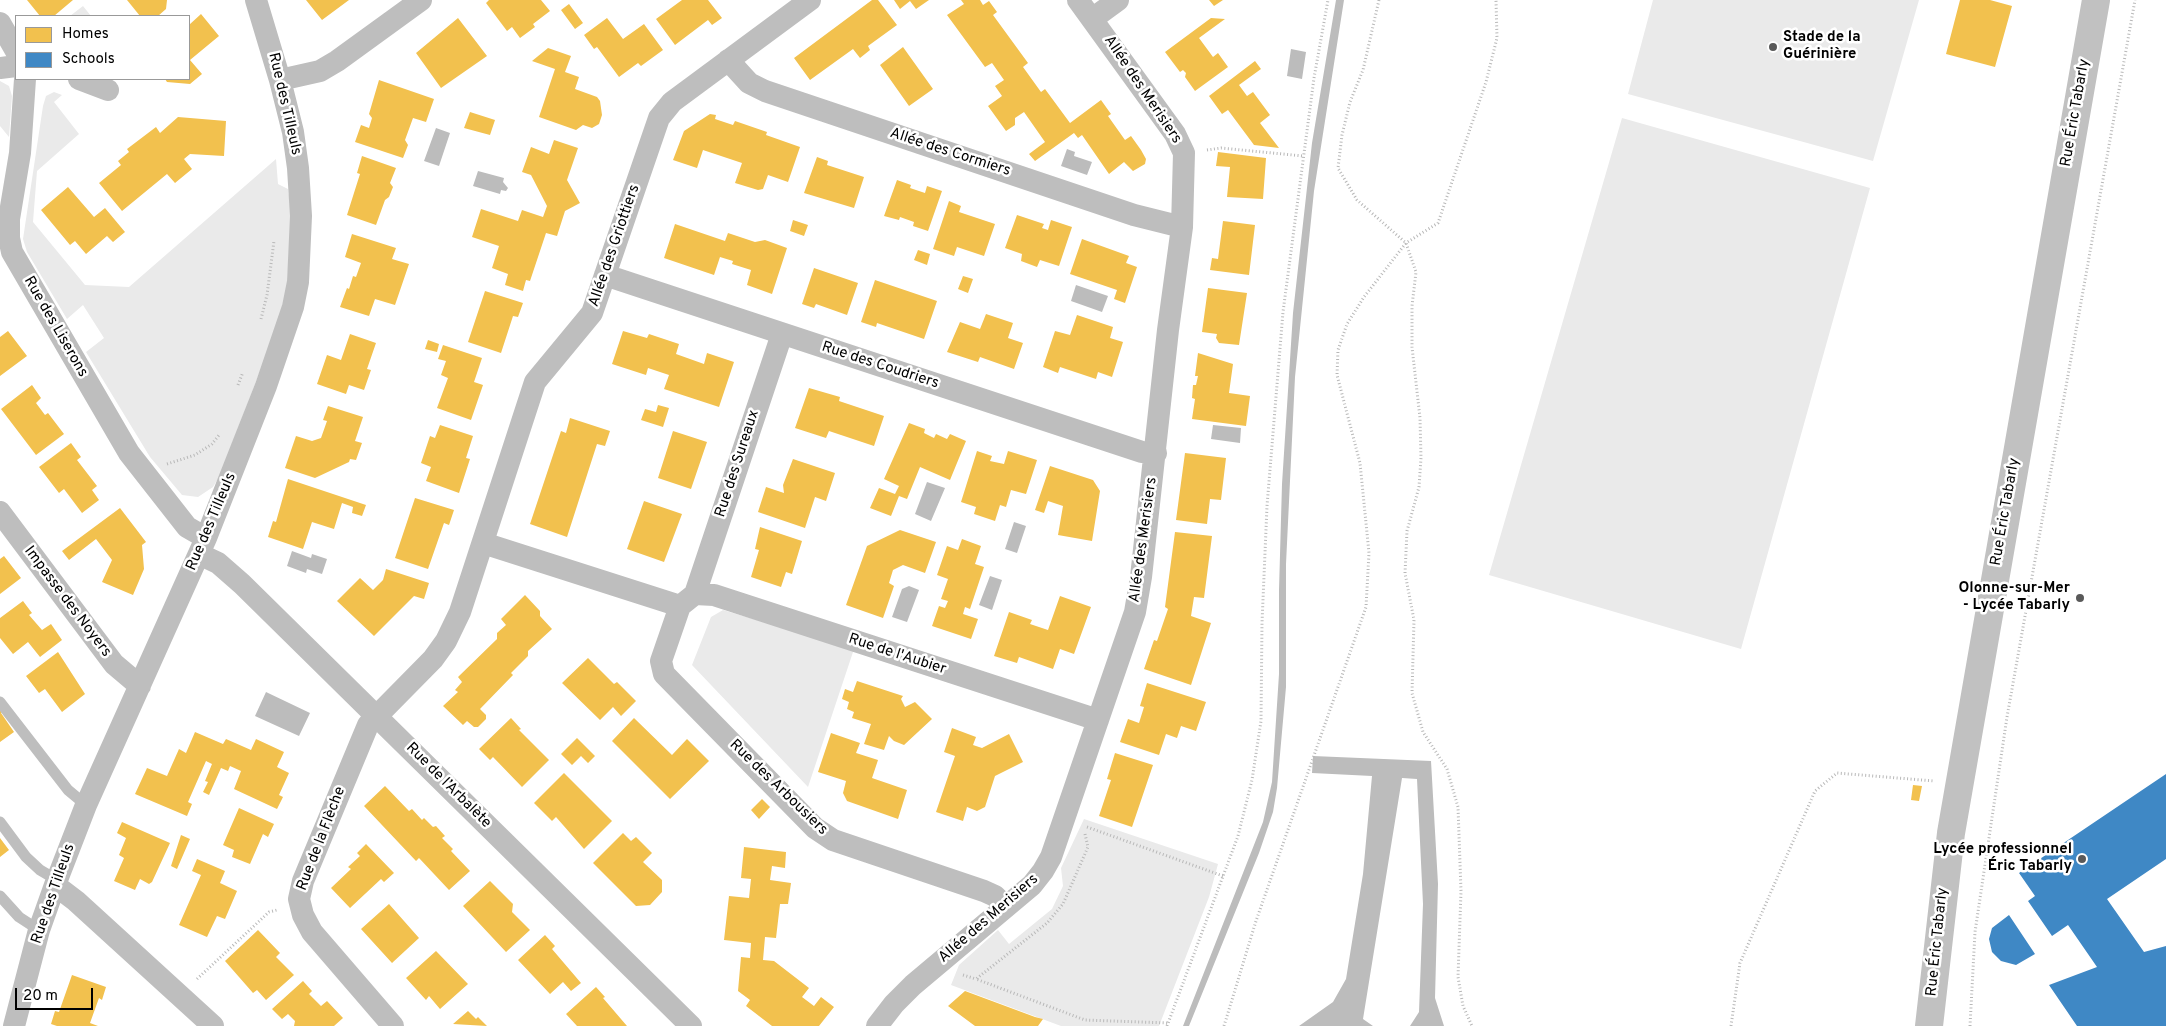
<!DOCTYPE html>
<meta charset="utf-8">
<style>
body{margin:0}
#map{position:relative;width:2166px;height:1026px;overflow:hidden;background:#fff;font-family:Overpass,sans-serif}
canvas{display:block}
.legend{position:absolute;left:15px;top:15px;width:175px;height:65px;box-sizing:border-box;background:#fff;border:1px solid #999;margin:0;padding:6px 9px;list-style:none;font-size:15px;color:#000}
.legend li{display:flex;align-items:center;gap:10px;height:25px}
.legend b{width:25px;border:1px solid #999}
.scale{position:absolute;left:15px;top:988px;width:78px;height:22px;box-sizing:border-box;border:2px solid #000;border-top:0;padding-left:6px;font-size:15px;line-height:18px;white-space:nowrap;color:#000;-webkit-text-stroke:4px #fff;paint-order:stroke}
</style>
<div id="map">
<canvas width="2166" height="1026"></canvas>
<ul class="legend">
<li><b style="height:14px;background:#f2c14e"></b>Homes</li>
<li><b style="height:14px;background:#3f88c5"></b>Schools</li>
</ul>
<div class="scale">20 m</div>
</div>
<script>
const context = document.querySelector('canvas').getContext('2d');
context.lineJoin = 'round';
function fillPath(path, color) { context.fillStyle = color; context.fill(path, 'evenodd'); }
const poly = rows => new Path2D(rows.map(r => 'M' + r).join(''));
function stroke(path, color, width, dash) { context.strokeStyle = color; context.lineWidth = width; context.lineCap = dash ? 'butt' : 'round'; context.setLineDash(dash || []); context.stroke(path); }
function write(font, color, halo, rows, align = 'center') {
  context.font = font + ' Overpass,sans-serif'; context.lineWidth = 5; context.setLineDash([]); context.textBaseline = 'middle'; context.strokeStyle = halo; context.fillStyle = color; for (const [text, x, y, turn = 0] of rows) {
    context.save(); context.translate(x, y); context.rotate((+turn || 0) * Math.PI / 180); context.textAlign = isNaN(turn) ? turn : align; if (halo) context.strokeText(text, 0, 0); context.fillText(text, 0, 0); context.restore();
  }
}
const green = poly([
 [1653,0,1919,0,1873,161,1628,94],
 [83,6,91,16,70,16],
 [0,81,9,86,12,96,9,137,0,126],
 [54,92,62,95,54,102,79,134,37,171,33,222,85,285,129,287,276,159,278,184,288,189,291,212,287,288,276,330,219,477,213,487,198,497,182,495,150,457,86,352,104,338,83,305,67,319,27,252,23,239,43,106,46,96],
 [1622,118,1870,188,1741,649,1489,575],
 [723,610,854,649,808,787,692,665,711,617],
 [1084,819,1218,864,1209,897,1159,1026,1061,1026,951,985,959,965,998,930,1009,944,1052,909,1063,886,1061,868]
]);
const water = poly([
 [1336,0,1344,0,1314,191,1295,377,1286,564,1286,687,1277,788,1273,812,1259,853,1189,1026,1183,1026,1263,822,1272,782,1279,674,1279,590,1282,484,1293,313,1312,143],
 [1291,49,1306,52,1302,79,1287,76],
 [436,128,450,133,439,166,424,161],
 [1067,149,1075,152,1074,156,1092,162,1087,175,1061,166],
 [478,171,504,178,503,182,508,188,506,191,501,190,500,194,473,186],
 [1076,285,1108,296,1102,312,1071,301],
 [1213,425,1241,428,1240,443,1211,439],
 [927,482,945,488,931,521,915,514],
 [1014,522,1026,526,1017,553,1005,549],
 [292,551,311,558,312,554,327,559,322,574,307,569,306,573,287,566],
 [990,576,1002,580,992,610,979,605],
 [909,586,919,590,907,622,892,617,902,589],
 [266,692,310,713,299,736,255,716],
 [1313,756,1431,761,1438,884,1435,998,1444,1026,1410,1026,1419,1012,1423,904,1417,779,1402,778,1363,1019,1373,1026,1299,1026,1333,1002,1346,979,1363,874,1372,776,1312,773]
]);
const homes = poly([
 [27,0,73,0,54,16,40,16],
 [127,0,167,0,166,9,158,16,140,16],
 [306,0,349,0,322,20],
 [489,0,541,0,550,11,533,24,535,27,520,38,512,27,507,31,486,3],
 [682,0,708,0,722,18,712,25,708,20,675,45,656,19],
 [872,0,878,0,897,25,868,46,870,50,860,58,853,49,810,80,794,58],
 [894,0,929,0,916,9,910,1,900,9],
 [961,0,980,0,983,5,989,1,997,12,993,15,1028,63,1023,67,1041,92,1045,89,1070,123,1101,100,1111,114,1108,116,1125,140,1131,136,1141,150,1146,159,1145,164,1133,171,1124,162,1109,174,1082,135,1078,138,1074,133,1035,161,1029,154,1045,142,1024,112,1015,118,1015,125,1006,131,988,106,1002,96,995,86,1004,80,992,63,985,67,947,15,964,4],
 [1209,0,1223,0,1214,6],
 [1960,0,1990,0,2012,6,1995,67,1946,54],
 [569,4,583,23,575,29,561,10],
 [201,14,219,36,190,60,202,74,190,84,167,82,165,79,189,79,189,25],
 [458,18,487,56,441,88,416,53],
 [607,18,623,39,644,24,663,50,641,66,638,63,619,77,597,47,594,49,584,35],
 [1211,18,1225,19,1199,38,1213,57,1218,53,1228,67,1195,91,1185,77,1186,73,1183,70,1180,72,1165,52],
 [903,47,933,89,909,106,880,65],
 [548,48,571,56,565,72,579,77,575,89,597,97,600,101,602,115,599,124,592,128,583,125,576,130,539,117,555,69,532,61],
 [1255,61,1261,69,1239,85,1247,96,1253,92,1270,115,1260,123,1279,148,1254,145,1228,110,1222,114,1209,96],
 [379,80,434,99,426,122,413,118,405,140,408,145,403,158,355,142,361,125,369,128,372,118,369,114],
 [470,112,495,120,490,135,464,128],
 [710,114,716,115,715,119,733,125,735,121,767,132,766,135,800,147,788,182,768,175,763,189,758,190,735,183,742,163,703,150,697,168,673,160,684,131],
 [178,117,226,121,224,156,190,154,184,159,192,169,175,183,167,174,122,211,99,183,121,165,118,161,129,152,127,149,156,127,160,133],
 [554,140,578,148,567,180,580,203,565,211,557,236,546,233,530,281,526,280,523,291,505,285,508,274,492,268,499,246,472,237,481,209,518,221,522,210,543,217,547,206,531,175,522,172,531,147,549,154],
 [1218,152,1266,158,1263,199,1227,197,1230,167,1216,166],
 [362,156,396,168,390,183,393,187,389,197,385,200,376,225,347,215,360,174,357,173],
 [817,157,828,161,827,165,864,177,854,208,804,193],
 [897,180,911,185,910,188,925,193,927,186,942,191,928,231,913,226,914,222,900,217,899,220,884,216],
 [68,187,94,217,105,208,125,232,113,242,107,236,86,254,75,241,70,245,41,210],
 [949,201,961,206,959,212,995,224,984,256,957,247,954,256,933,249],
 [1017,215,1044,224,1042,228,1048,230,1051,220,1072,227,1059,266,1040,260,1037,267,1021,261,1022,254,1005,248],
 [793,220,808,225,804,236,790,231],
 [1223,221,1255,225,1249,275,1210,270,1212,258,1218,259],
 [675,224,725,241,728,233,755,242,765,240,787,248,772,294,747,285,751,270,732,264,733,261,720,257,714,275,664,258],
 [352,234,396,248,392,259,409,264,395,305,375,299,369,316,340,307,347,288,349,289,353,276,356,277,361,263,345,257],
 [1082,239,1129,256,1126,263,1137,267,1125,303,1114,299,1117,290,1070,274],
 [918,250,930,254,927,265,914,260],
 [814,268,858,283,847,315,816,304,814,308,802,304],
 [963,276,973,279,968,293,958,289],
 [875,280,937,301,924,339,877,323,876,327,861,322],
 [1208,288,1247,293,1239,345,1219,343,1216,338,1217,334,1202,332],
 [485,291,523,303,518,317,513,316,501,353,468,342],
 [986,314,1013,323,1008,338,1023,343,1014,369,980,357,978,362,947,352,960,322,980,329],
 [1077,315,1113,327,1110,338,1123,342,1112,377,1098,372,1096,379,1060,367,1058,373,1043,367,1055,331,1070,335],
 [8,331,27,356,0,376,0,337],
 [623,331,647,338,649,334,679,344,676,354,704,364,707,353,734,362,719,407,664,389,669,375,648,368,646,375,612,364],
 [350,334,376,343,367,369,371,370,364,390,349,385,346,394,317,384,327,355,341,360],
 [428,340,439,344,437,352,425,349],
 [443,345,482,358,474,382,483,385,471,420,437,408,448,378,441,375,446,361,438,359],
 [1198,353,1233,364,1229,393,1250,396,1246,426,1192,419,1195,399,1192,398,1193,385,1196,385,1198,376,1195,376],
 [32,385,41,398,36,403,45,415,48,413,64,434,36,455,1,409],
 [809,388,840,397,839,401,884,416,874,446,829,431,826,438,795,428],
 [658,405,669,408,663,427,641,420,645,409,656,412],
 [328,406,363,417,355,441,362,443,356,460,350,459,349,462,315,478,285,468,296,436,312,441,321,438,327,421,323,420],
 [570,418,610,431,605,446,597,444,567,537,530,524,561,431,566,433],
 [909,423,925,429,924,433,934,438,936,434,947,439,950,434,966,441,950,480,920,467,907,499,899,496,891,516,870,508,879,488,895,494,899,486,884,479],
 [440,425,473,436,466,458,470,459,459,493,426,481,431,467,421,463,430,436,435,438],
 [673,431,707,442,691,489,658,478],
 [71,443,81,457,77,460,97,486,92,490,99,500,82,513,64,489,59,493,39,467],
 [977,451,992,456,990,461,1004,464,1008,451,1037,460,1026,494,1011,490,1006,507,1000,505,995,521,974,514,976,507,961,502],
 [1185,453,1226,458,1221,500,1210,499,1207,524,1176,520],
 [793,459,835,473,826,501,815,497,805,528,758,512,766,487,784,493,783,485],
 [1050,466,1093,480,1100,491,1092,541,1058,535,1063,506,1048,501,1044,513,1035,510],
 [288,479,366,505,362,516,352,513,353,507,342,503,334,529,312,522,303,549,268,537,273,521,276,522],
 [415,498,454,510,449,525,444,523,428,569,395,558],
 [644,501,682,514,664,562,627,549],
 [120,508,146,542,142,545,144,569,133,595,102,582,112,560,96,539,69,560,62,551],
 [760,527,802,541,792,574,786,572,781,587,751,577,759,550,755,549],
 [900,530,936,542,925,573,903,565,893,570,889,583,894,586,883,618,846,605,867,546],
 [1175,532,1212,536,1204,598,1194,597,1191,616,1211,623,1191,685,1144,669,1154,640,1157,641,1168,609,1165,607],
 [962,539,981,546,975,564,984,567,970,609,965,607,963,614,978,619,971,639,932,626,939,606,945,608,948,601,941,599,948,579,937,575,947,546,958,550],
 [4,556,21,578,0,594,0,559],
 [386,569,429,583,424,599,414,596,374,636,337,601,360,578,373,590,383,580],
 [525,595,540,611,540,616,552,629,528,651,528,656,511,673,513,675,480,709,486,715,486,719,478,727,474,727,467,721,463,725,443,706,458,692,455,690,462,682,458,677,497,639,497,633,506,625,501,619],
 [1060,596,1091,607,1074,654,1060,649,1053,669,1019,657,1017,663,994,656,1009,612,1032,620,1030,624,1048,630],
 [23,601,32,613,29,615,42,630,51,624,62,640,40,657,28,642,13,654,0,638,0,618],
 [58,652,85,694,62,712,45,689,39,693,26,676],
 [588,658,614,684,617,682,636,701,621,716,613,707,600,720,562,683],
 [857,681,903,696,901,699,905,707,915,702,932,719,904,745,894,741,889,736,884,750,864,744,871,724,852,718,854,712,847,709,849,702,842,699,845,689,853,692],
 [1147,683,1206,702,1196,731,1181,726,1177,738,1166,734,1159,755,1120,742,1128,719,1139,723,1144,707,1140,706],
 [0,707,3,711,1,713,14,732,0,742],
 [511,718,521,729,519,730,549,760,522,787,493,757,490,760,479,749],
 [634,718,672,755,687,739,709,761,670,799,612,741],
 [952,728,976,737,973,745,982,748,1009,734,1023,762,995,776,985,807,977,811,967,807,963,821,936,812,955,756,944,752],
 [195,732,223,744,226,739,251,750,256,739,284,752,277,767,289,773,279,795,283,797,277,809,234,789,241,771,230,766,228,771,221,768,209,795,203,792,208,782,205,781,212,764,206,761,188,802,192,804,187,816,135,794,147,768,167,776,179,749,186,753],
 [831,733,860,743,856,753,878,760,872,778,907,790,898,819,847,801,843,793,846,781,818,772],
 [577,738,595,756,588,763,581,756,572,765,561,754],
 [1115,753,1153,765,1132,827,1099,816,1111,780,1107,779],
 [564,773,612,821,584,849,556,817,552,821,534,803],
 [1913,785,1922,786,1919,801,1911,800],
 [385,786,409,811,412,809,422,820,424,818,433,827,436,826,445,836,442,838,453,849,451,851,470,871,449,890,419,858,416,861,364,806],
 [762,799,770,807,759,819,751,810],
 [239,808,274,824,268,837,263,834,250,864,232,857,234,850,223,845],
 [122,822,170,843,152,882,149,884,140,879,135,890,114,881,124,858,119,855,126,838,117,833],
 [623,833,631,841,636,837,652,853,643,862,662,880,662,892,650,905,636,906,593,863],
 [181,835,190,839,177,869,171,866],
 [0,838,9,850,0,857],
 [366,844,394,873,384,882,381,879,350,908,331,888,351,869,348,867,360,856,357,853],
 [744,847,786,852,785,868,772,866,770,880,791,883,788,904,780,904,776,938,765,937,763,960,774,961,809,988,802,997,814,1006,821,997,834,1007,819,1026,772,1026,746,1006,750,1000,738,991,741,957,750,958,751,943,724,940,729,896,749,898,751,879,741,878],
 [197,859,225,871,220,883,237,891,225,919,217,916,207,937,179,925,201,875,192,871],
 [490,881,513,904,512,912,530,930,506,952,463,906],
 [389,904,419,938,392,963,361,929],
 [258,930,280,953,276,957,294,975,266,1000,257,990,253,993,225,961],
 [545,935,555,946,552,949,581,983,571,991,563,982,550,994,518,960],
 [436,951,468,984,440,1009,429,996,426,1000,406,978],
 [72,975,106,987,102,1000,99,998,90,1023,98,1026,57,1026,51,1024,55,1011,59,1012],
 [303,981,312,991,309,994,321,1006,327,1001,343,1018,334,1026,294,1026,295,1021,288,1014,282,1019,272,1009],
 [596,987,605,997,603,998,627,1026,577,1026,566,1014],
 [965,991,1035,1017,1043,1019,1038,1026,975,1026,948,1006],
 [468,1011,476,1019,478,1017,487,1026,453,1024]
]);
const schools = poly([
 [2166,774,2166,859,2107,899,2144,952,2166,946,2166,1026,2077,1026,2049,985,2097,967,2068,925,2052,936,2028,901,2035,896,2019,873],
 [2009,915,2035,954,2016,965,2001,961,1992,952,1989,939,1992,928]
]);
const path = poly([
 [1379,0,1363,70,1350,102,1342,135,1338,168,1357,200,1406,243,1416,272,1412,306,1412,347,1420,418,1421,458,1419,487,1407,531,1405,573,1414,620,1412,693,1423,732,1447,769,1458,807,1461,891,1458,977,1463,1006,1472,1026],
 [1207,150,1221,148,1303,156],
 [261,319,267,295,274,241],
 [238,385,243,372],
 [167,464,195,455,212,444,219,435],
 [1087,827,1223,876],
 [1085,834,1088,847,1063,904,1047,923,976,979,1085,1020,1168,1023],
 [963,975,976,979],
 [197,979,269,912,277,910],
 [1167,1026,1238,836,1252,780,1261,721,1262,623,1267,506,1283,312,1314,78,1328,0],
 [1224,1026,1256,921,1366,607,1369,553,1360,463,1337,375,1338,350,1347,324,1364,297,1406,243,1438,223,1486,82,1497,38,1496,0],
 [1731,1026,1740,963,1815,791,1837,773,1934,781],
 [1970,1026,1975,932,2007,717,2135,0]
]);
const lane = poly([
 [0,702,68,790,86,805],
 [0,822,26,857,40,870,57,880],
 [0,896,19,917,39,930]
]);
const street = poly([
 [1092,19,1118,0],
 [0,23,16,51],
 [728,60,749,83,765,91,1134,215,1182,227],
 [0,68,16,66],
 [25,79,20,153,9,219,9,238,12,252,129,453,187,527,206,538],
 [79,79,108,90],
 [280,80,320,71,337,61,421,0],
 [605,275,1142,452,1156,453],
 [0,512,114,664,140,686],
 [483,543,680,606],
 [199,554,218,563,242,584,691,1026],
 [695,594,680,606,661,661,664,674,815,828,833,840,984,891,995,896,1006,907],
 [695,594,714,595,1098,720],
 [695,594,782,334],
 [55,885,76,901,213,1026],
 [14,1026,39,930,55,885,86,805,206,538,266,386,293,307,298,282,301,216,298,168,293,132,280,80,256,0],
 [393,1026,312,932,303,915,299,899,303,881,368,725,433,659,446,641,460,612,535,382,592,313,659,118,672,102,810,0],
 [877,1026,894,1004,913,985,1032,885,1043,871,1051,857,1135,612,1141,577,1168,330,1182,227,1184,153,1175,134,1078,0]
]);
const secondary = poly([
 [1929,1026,1951,833,2096,0]
]);
const markers = [
 [1773,47,5,"#595959"],
 [2080,598,5,"#595959"],
 [2082,859,5,"#595959"]
];
const poiNames = [
 ["Stade de la",1783,38,"left"],
 ["Guérinière",1783,55,"left"],
 ["Olonne-sur-Mer",2070,589],
 ["- Lycée Tabarly",2070,606],
 ["Lycée professionnel",2072,850],
 ["Éric Tabarly",2072,867]
];
const streetNames = [
 ["Allée des Merisiers",1142,90,56],
 ["Rue des Tilleuls",284,104,77],
 ["Rue Éric Tabarly",2076,113,-80],
 ["Allée des Cormiers",950,153,18],
 ["Allée des Griottiers",615,246,-71],
 ["Rue des Liserons",55,327,60],
 ["Rue des Coudriers",880,366,18],
 ["Rue des Sureaux",738,464,-72],
 ["Rue Éric Tabarly",2006,512,-80],
 ["Rue des Tilleuls",212,522,-67],
 ["Allée des Merisiers",1144,540,-82],
 ["Impasse des Noyers",67,602,53],
 ["Rue de l'Aubier",897,655,18],
 ["Rue de l’Arbalète",448,786,45],
 ["Rue des Arbousiers",778,788,44],
 ["Rue de la Flèche",322,839,-69],
 ["Rue des Tilleuls",54,894,-71],
 ["Allée des Merisiers",989,919,-41],
 ["Rue Éric Tabarly",1938,942,-84]
];
fillPath(green, '#eaeaea');
fillPath(water, '#bcbcbc');
fillPath(homes, '#f2c14e');
fillPath(schools, '#3f88c5');
stroke(path, '#b8b8b8', 3, [1, 2.5]);
stroke(lane, '#bebebe', 11);
stroke(street, '#bebebe', 22);
stroke(secondary, '#c1c1c1', 28);
for (const [x, y, r, color] of markers) { const dot = new Path2D(); dot.arc(x, y, r, 0, 2 * Math.PI); context.fillStyle = color; context.fill(dot); stroke(dot, '#fff', 2); }
write('bold 15px', '#000', '#fff', poiNames, 'right');
write('15px', '#000', '#fff', streetNames);
</script>
